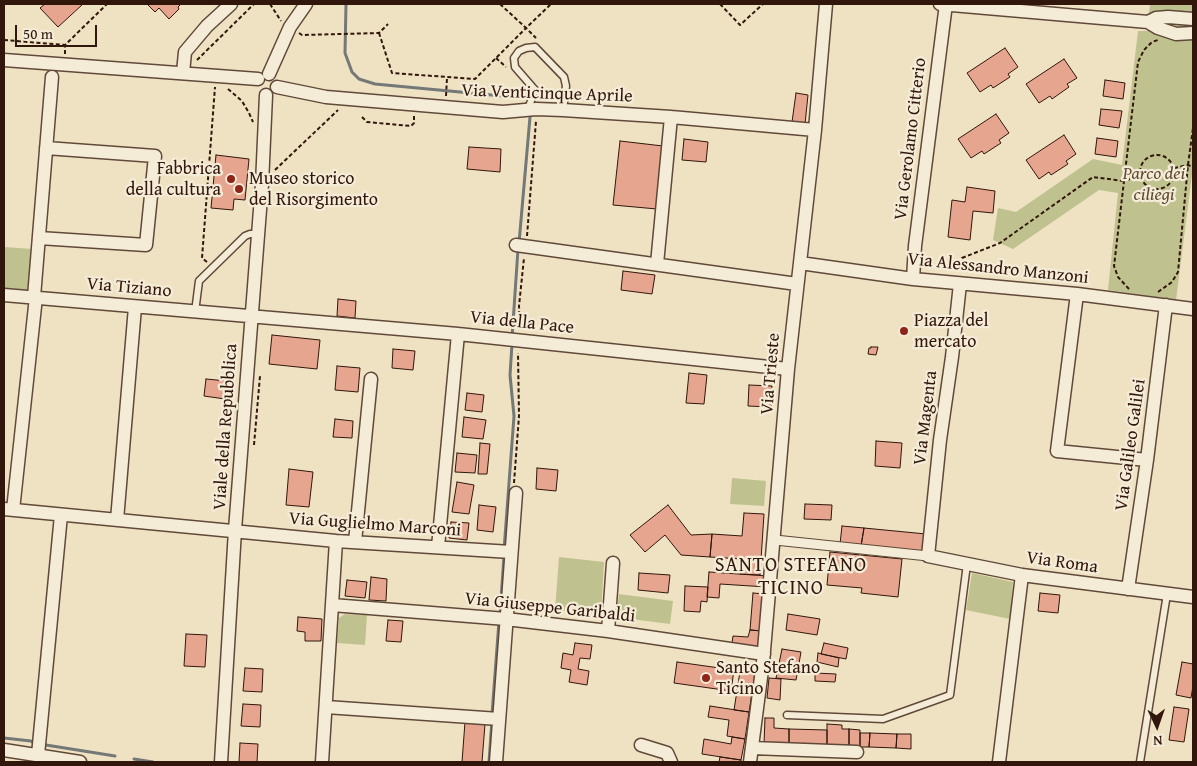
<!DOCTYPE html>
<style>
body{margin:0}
#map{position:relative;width:1197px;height:766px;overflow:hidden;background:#efe2c3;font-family:"Gentium Book Plus",serif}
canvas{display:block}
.frame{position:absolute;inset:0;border:5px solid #31160b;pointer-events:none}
.north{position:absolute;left:1132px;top:701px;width:50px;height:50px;-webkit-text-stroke:4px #f5ecd8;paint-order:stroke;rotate:177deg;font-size:14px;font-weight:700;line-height:20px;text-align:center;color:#31160b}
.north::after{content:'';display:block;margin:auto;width:18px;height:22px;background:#31160b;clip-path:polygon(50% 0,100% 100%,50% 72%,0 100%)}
.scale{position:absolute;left:15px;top:25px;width:82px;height:22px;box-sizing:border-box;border:2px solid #31160b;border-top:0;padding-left:6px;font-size:15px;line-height:18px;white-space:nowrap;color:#31160b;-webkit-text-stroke:4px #f5ecd8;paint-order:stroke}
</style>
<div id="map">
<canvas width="1197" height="766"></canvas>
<div class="frame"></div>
<div class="north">N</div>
<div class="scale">50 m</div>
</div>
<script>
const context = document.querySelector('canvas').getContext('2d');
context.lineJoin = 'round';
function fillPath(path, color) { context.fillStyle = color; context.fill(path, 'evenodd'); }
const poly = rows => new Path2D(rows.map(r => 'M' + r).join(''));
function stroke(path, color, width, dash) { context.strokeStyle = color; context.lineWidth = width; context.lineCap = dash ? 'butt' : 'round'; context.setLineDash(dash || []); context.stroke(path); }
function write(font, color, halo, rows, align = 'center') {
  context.font = font + ' "Gentium Book Plus",serif'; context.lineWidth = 4.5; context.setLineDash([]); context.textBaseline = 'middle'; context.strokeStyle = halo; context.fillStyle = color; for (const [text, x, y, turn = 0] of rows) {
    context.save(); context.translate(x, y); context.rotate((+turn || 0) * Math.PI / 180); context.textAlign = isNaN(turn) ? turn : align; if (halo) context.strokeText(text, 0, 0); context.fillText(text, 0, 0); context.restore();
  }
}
const green = poly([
 [1150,4,1193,4,1193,167,1176,300,1108,290,1118,193,1099,190,1013,249,993,240,998,208,1016,212,1093,159,1122,165,1138,31,1147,31],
 [4,247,33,249,29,290,4,288],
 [732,478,766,481,764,506,730,504],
 [559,557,604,562,601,615,555,610],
 [972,573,1013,582,1010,619,966,610],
 [619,594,673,601,670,624,616,617],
 [345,614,367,615,365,645,337,643,339,618]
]);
const stream = poly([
 [346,4,345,53,352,72,359,79,375,84,513,97],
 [519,243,530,117],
 [512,338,518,249],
 [504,550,514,416,510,375,512,344],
 [500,614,504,556],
 [492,714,499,621],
 [4,738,31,741,35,744],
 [46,745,115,756],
 [134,759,153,762],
 [489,762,492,720]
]);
const building = poly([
 [45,4,83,4,58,27,40,8,45,4],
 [147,4,181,4,178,7,179,9,169,19,159,8,155,12,147,4],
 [1005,48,1018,67,1008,74,1010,77,993,88,991,85,980,92,967,73,1005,48],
 [1064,59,1077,78,1067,84,1069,87,1052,99,1050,96,1039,103,1026,84,1064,59],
 [1105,80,1125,83,1123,99,1103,96,1105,80],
 [796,93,808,95,805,124,792,122,796,93],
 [1101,109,1122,111,1119,128,1099,125,1101,109],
 [996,114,1009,133,999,140,1001,143,984,154,982,151,971,158,958,139,996,114],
 [1064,135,1076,154,1066,161,1068,164,1051,175,1049,172,1039,179,1026,160,1064,135],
 [1097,138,1118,141,1116,157,1095,154,1097,138],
 [684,139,708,142,706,162,682,160,684,139],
 [620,141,663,146,657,209,613,205,620,141],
 [469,147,501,149,500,172,467,169,469,147],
 [216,155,249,159,245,200,234,199,233,210,211,208,216,155],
 [967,187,995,191,993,213,973,211,970,240,948,237,952,200,965,202,967,187],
 [623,271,655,275,652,294,621,290,623,271],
 [338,299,356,301,355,318,337,316,338,299],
 [272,335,320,340,317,369,269,364,272,335],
 [871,347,878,347,876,355,868,354,869,348,871,348,871,347],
 [393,349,415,351,413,370,392,368,393,349],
 [337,366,360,368,358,392,335,390,337,366],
 [689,373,707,375,704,404,686,403,689,373],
 [206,379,227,381,225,399,204,396,206,379],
 [749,385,772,386,771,407,748,406,749,385],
 [467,393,484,395,482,412,465,410,467,393],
 [464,417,486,420,483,439,462,437,464,417],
 [335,419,353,421,352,438,333,437,335,419],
 [876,441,902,443,900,468,875,466,876,441],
 [480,443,490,444,487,474,478,474,480,443],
 [457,453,477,455,475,473,455,472,457,453],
 [537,468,558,470,556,491,536,489,537,468],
 [289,469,313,472,309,507,286,505,289,469],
 [457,482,474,485,469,514,452,512,457,482],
 [805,504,832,505,831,520,804,519,805,504],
 [479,505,496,507,493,532,477,530,479,505],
 [668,505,691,535,712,534,710,557,681,555,665,535,645,552,630,535,668,505],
 [744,513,764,514,760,575,740,574,741,559,710,557,712,534,742,536,744,513],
 [451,522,469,523,467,540,449,538,451,522],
 [842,526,864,528,861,546,840,544,842,526],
 [864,528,926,534,925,552,861,546,864,528],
 [830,552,902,559,898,597,861,593,862,588,827,585,830,552],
 [709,572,768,576,767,587,720,584,719,598,707,597,709,572],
 [639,573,670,575,668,593,638,590,639,573],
 [371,577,387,579,386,601,369,600,371,577],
 [347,580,367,582,365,598,345,596,347,580],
 [685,586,708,587,707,602,701,601,700,612,684,611,685,586],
 [753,593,765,594,762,631,750,630,753,593],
 [1040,593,1060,595,1058,613,1038,611,1040,593],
 [788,614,820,619,817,635,786,630,788,614],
 [298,617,322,619,321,641,305,641,305,632,297,631,298,617],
 [388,620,403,621,401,642,386,641,388,620],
 [750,630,762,631,761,644,757,647,732,643,733,636,748,637,750,630],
 [186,634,207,635,205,667,184,666,186,634],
 [575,643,592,645,590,659,580,658,578,669,589,671,587,685,569,682,571,670,561,668,563,653,573,655,575,643],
 [824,643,848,648,846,659,821,654,824,643],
 [782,649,801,652,796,680,776,678,782,649],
 [818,653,839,658,838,667,817,662,818,653],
 [677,662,734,670,731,691,674,683,677,662],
 [1182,662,1193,664,1193,686,1191,698,1176,695,1182,662],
 [741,665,756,667,749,712,734,710,741,665],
 [245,668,263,669,262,692,243,691,245,668],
 [815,673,836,674,835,682,815,681,815,673],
 [769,678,781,679,780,700,767,698,769,678],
 [243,704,261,705,260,727,241,726,243,704],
 [710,706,749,712,745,739,727,736,729,720,708,717,710,706],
 [1174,707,1189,709,1184,742,1169,740,1174,707],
 [765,718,774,718,774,728,789,729,789,745,764,744,765,718],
 [465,722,485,724,482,762,462,762,465,722],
 [827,724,842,725,842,729,849,729,849,747,827,746,827,724],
 [789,729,827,730,827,746,789,745,789,729],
 [849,729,860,730,860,747,849,747,849,729],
 [860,733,870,733,869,747,860,747,860,733],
 [870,733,897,734,896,748,869,747,870,733],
 [897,734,911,734,911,749,896,748,897,734],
 [732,737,745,739,741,760,702,754,704,739,731,744,732,737],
 [240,743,258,744,257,762,239,762,240,743],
 [720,757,741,760,741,762,719,762,720,757]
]);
const path = poly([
 [270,4,281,21],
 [500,4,526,28,551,4],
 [720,4,740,25,763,4],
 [299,33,302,35,379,33,388,24],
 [379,33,392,73,475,79,526,28,536,38],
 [4,40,65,45],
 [65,54,65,45,107,4],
 [496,58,506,67],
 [197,60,254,4],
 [228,89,242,101,249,113,253,122],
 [446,96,447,78],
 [362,117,367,122,411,126,414,123,414,115],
 '1140 172a17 17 0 1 1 34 0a17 17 0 1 1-34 0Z',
 [1174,168,1188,165,1193,167],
 [275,170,338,110],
 [527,236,536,121],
 [207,262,202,258,215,87],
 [961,271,962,258,1000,243,1093,177,1124,181,1140,176],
 [1129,289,1118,277,1114,266,1138,62,1144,50,1152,42,1158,40],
 [1158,292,1172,282,1178,272,1188,165,1193,128],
 [520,328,519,306,524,258],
 [254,445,260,376],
 [514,483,519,416,518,353]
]);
const service = poly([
 [528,109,535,90,515,67,514,58,519,51,526,48,535,47,564,77,566,86,563,110],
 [195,312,199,281,245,236,250,234,258,234],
 [787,715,883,719,950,695,967,564],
 [1140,762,1167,594]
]);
const pedestrian = poly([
 [775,540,928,556]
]);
const minor = poly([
 [940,4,1148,22,1158,28,1176,34,1193,33],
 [1148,22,1156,18,1168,17,1193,19],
 [4,60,258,79],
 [183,73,185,52,207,26,231,4],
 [269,74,290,27,306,4],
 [277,87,326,97,503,112,536,109,563,110,671,117,815,130],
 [39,238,146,245,155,156,46,148],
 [516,245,797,284],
 [800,263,913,279,1077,294,1193,309],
 [657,264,671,117],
 [913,279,915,246,946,4],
 [960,284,952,357,940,440,928,556,1022,575,1193,597],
 [1077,294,1057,451,1147,460],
 [4,295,458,334,788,369],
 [34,297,52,77],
 [4,509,336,541,511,552],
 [13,510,36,297],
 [117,520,135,307],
 [355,542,371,379],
 [438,547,458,334],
 [1128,589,1147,460,1166,305],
 [332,605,506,619,608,631,764,654],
 [608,631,613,563],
 [326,707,499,719],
 [641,745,667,753,671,762],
 [752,748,857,752],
 [4,750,80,762],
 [38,755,61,515],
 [221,762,235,530,262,184,266,95],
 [322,762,336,541],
 [496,762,516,493],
 [750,762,763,662,788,369,815,130,826,4],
 [999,762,1022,575]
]);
const markers = [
 [231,179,5,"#8f2418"],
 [239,189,5,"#8f2418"],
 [904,331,5,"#8f2418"],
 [706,678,5,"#8f2418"]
];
const streetNames = [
 ["Via Venticinque Aprile",547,94,2],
 ["Via Gerolamo Citterio",911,139,-83],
 ["Via Alessandro Manzoni",998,269,6],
 ["Via Tiziano",129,288,5],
 ["Via della Pace",522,323,6],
 ["Via Trieste",771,374,-85],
 ["Via Magenta",926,418,-83],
 ["Viale della Repubblica",226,427,-86],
 ["Via Galileo Galilei",1131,445,-82],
 ["Via Guglielmo Marconi",375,525,4],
 ["Via Roma",1062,563,8],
 ["Via Giuseppe Garibaldi",550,608,6]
];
const poiNames = [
 ["Fabbrica",221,169,"right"],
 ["della cultura",221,190,"right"],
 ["Museo storico",249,179],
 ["del Risorgimento",249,200],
 ["Piazza del",914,321],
 ["mercato",914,342],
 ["Santo Stefano",716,668],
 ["Ticino",716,689]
];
const parkNames = [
 ["Parco dei",1154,174],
 ["ciliegi",1154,195]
];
const quarterNames = [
 ["SANTO STEFANO",791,566],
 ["TICINO",791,589]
];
fillPath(green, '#bfc28f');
stroke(stream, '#747877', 3);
fillPath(building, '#e6a58f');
stroke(building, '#31160b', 1);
stroke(service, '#604939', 9);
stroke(pedestrian, '#604939', 11);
stroke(minor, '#604939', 15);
stroke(path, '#31160b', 2, [4, 2.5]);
stroke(service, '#f5ecd8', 6);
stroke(pedestrian, '#f5ecd8', 9);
stroke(minor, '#f5ecd8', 12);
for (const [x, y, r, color] of markers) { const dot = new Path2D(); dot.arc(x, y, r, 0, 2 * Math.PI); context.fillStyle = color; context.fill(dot); stroke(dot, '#f5ecd8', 2); }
write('18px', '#31160b', '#f5ecd8', streetNames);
write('18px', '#31160b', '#f5ecd8', poiNames, 'left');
write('italic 18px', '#5c4a33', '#f5ecd8', parkNames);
context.letterSpacing = '1px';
write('20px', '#31160b', '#f5ecd8', quarterNames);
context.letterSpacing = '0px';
</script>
